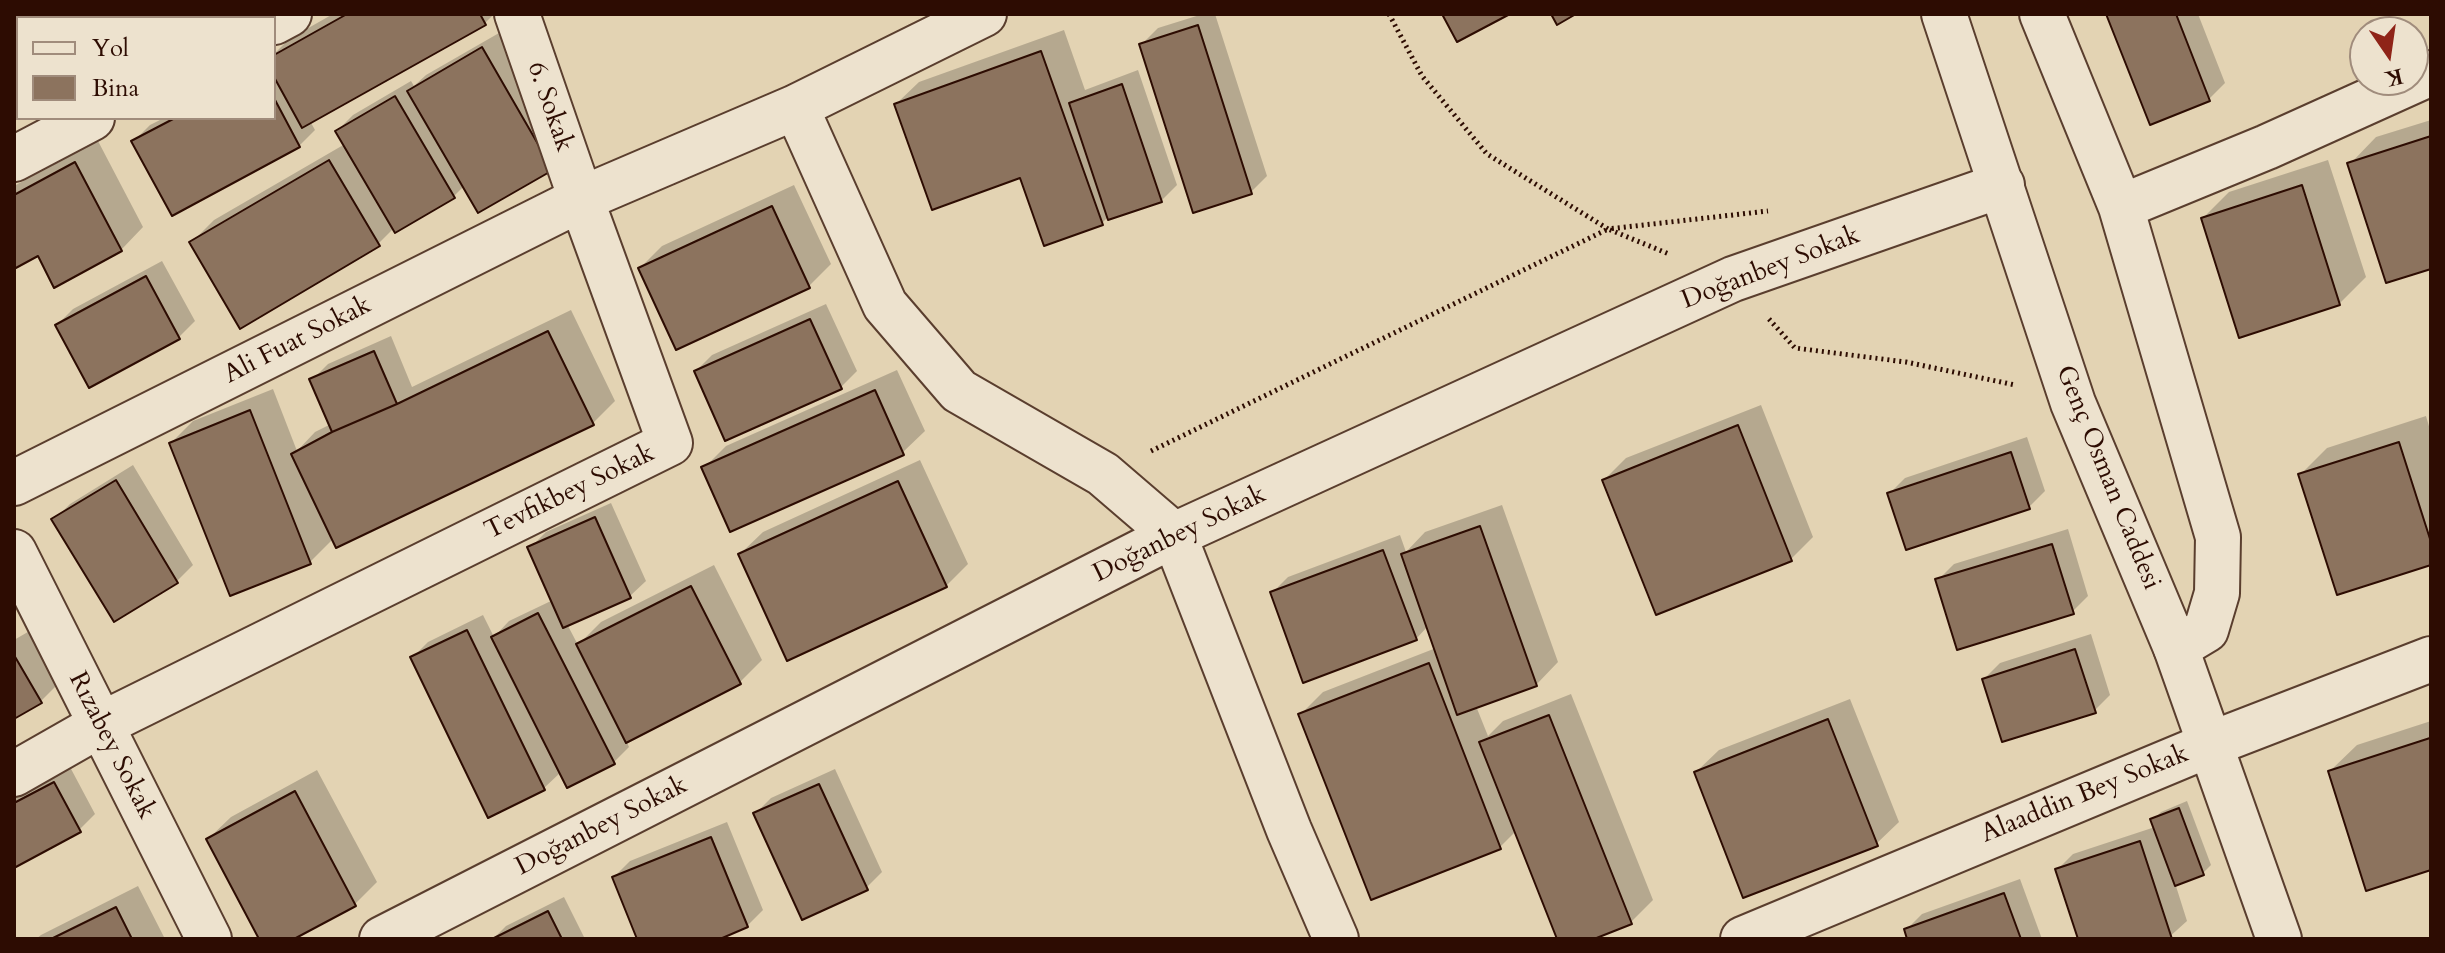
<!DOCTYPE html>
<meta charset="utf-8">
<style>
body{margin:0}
#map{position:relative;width:2445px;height:953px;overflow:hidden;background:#e3d3b3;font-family:Cardo,serif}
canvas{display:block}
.frame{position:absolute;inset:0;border:16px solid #2d0c02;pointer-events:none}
.legend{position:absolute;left:16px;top:16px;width:260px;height:104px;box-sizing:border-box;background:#ede2ce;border:2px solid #a08c7c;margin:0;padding:10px 14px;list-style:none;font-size:24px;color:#2d0c02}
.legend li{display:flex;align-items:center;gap:16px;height:40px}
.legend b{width:40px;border:2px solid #a08c7c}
.north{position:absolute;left:2349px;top:16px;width:80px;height:80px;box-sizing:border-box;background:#ede2ce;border:2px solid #a08c7c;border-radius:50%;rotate:167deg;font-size:22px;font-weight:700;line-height:32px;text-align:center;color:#2d0c02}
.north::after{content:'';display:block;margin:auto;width:28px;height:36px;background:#8f2418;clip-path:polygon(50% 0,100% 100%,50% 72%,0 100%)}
</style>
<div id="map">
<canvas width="2445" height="953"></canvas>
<div class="frame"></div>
<ul class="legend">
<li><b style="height:10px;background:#ede2ce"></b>Yol</li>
<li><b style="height:22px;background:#8c735e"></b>Bina</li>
</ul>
<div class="north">K</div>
</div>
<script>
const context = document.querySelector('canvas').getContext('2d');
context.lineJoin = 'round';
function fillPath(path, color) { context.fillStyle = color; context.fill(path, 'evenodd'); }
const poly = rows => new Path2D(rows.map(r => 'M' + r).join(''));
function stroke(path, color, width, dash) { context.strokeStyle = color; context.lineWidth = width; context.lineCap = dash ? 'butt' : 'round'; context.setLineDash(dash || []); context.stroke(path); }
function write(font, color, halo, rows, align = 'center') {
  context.font = font + ' Cardo,serif'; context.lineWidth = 6; context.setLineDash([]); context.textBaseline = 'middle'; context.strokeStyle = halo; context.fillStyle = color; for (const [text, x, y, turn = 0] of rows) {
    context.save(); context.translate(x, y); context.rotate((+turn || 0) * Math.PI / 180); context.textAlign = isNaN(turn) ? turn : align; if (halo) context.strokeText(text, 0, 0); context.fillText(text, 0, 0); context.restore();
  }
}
const shadow = poly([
 [333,14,494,14,485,23,310,121,315,130,299,146,134,141,150,125,164,118,274,118,274,54,289,39],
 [1203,14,1215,14,1267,176,1251,192,1142,44,1158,28],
 [2108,14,2198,14,2225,83,2209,99],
 [1064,30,1085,90,1138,70,1177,185,1161,201,1107,218,1102,223,896,104,919,82],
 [499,33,568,152,464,186,454,196,394,228,378,244,192,242,214,220,345,144,337,131,353,115,411,81,414,86,426,75],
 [2431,120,2431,267,2350,164,2376,137],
 [98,141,143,227,121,250,39,254,14,267,14,186],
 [2328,160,2366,277,2339,304,2203,218,2229,192],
 [794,185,831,264,808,287,640,268,662,246],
 [162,261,195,321,179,337,57,325,73,309],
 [826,304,857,371,841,387,696,371,712,355],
 [571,310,615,401,593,423,334,538,310,562,171,443,193,421,273,389,297,451,315,432,331,424,312,380,328,364,391,336,412,387],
 [897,370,925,431,902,453,704,468,726,446],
 [1761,405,1813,537,1791,559,1604,480,1626,458],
 [2426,416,2431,433,2431,562,2300,475,2327,448],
 [2027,437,2045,491,2029,507,1889,494,1905,478],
 [920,460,968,564,946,586,740,554,763,532],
 [133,465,193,565,177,581,114,619,54,520,70,504],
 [611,503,646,581,630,596,567,624,578,645,601,622,714,565,762,660,740,682,626,740,629,747,613,763,561,772,543,789,412,658,428,642,483,615,494,637,509,621,553,600,530,548,546,532],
 [1502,505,1558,662,1536,685,1476,706,1488,736,1503,721,1571,694,1653,900,1630,923,1589,939,1559,939,1516,831,1500,847,1301,714,1323,692,1436,648,1428,626,1416,639,1272,593,1288,577,1400,535,1406,552,1425,532],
 [2068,529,2088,596,2072,612,1938,580,1954,564],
 [33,629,63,679,41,701,14,716,14,640],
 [2091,634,2110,695,2094,711,1984,679,2000,663],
 [1850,699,1899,822,1876,844,1696,772,1719,750],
 [2431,721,2431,868,2368,888,2330,771,2357,745],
 [70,767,95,814,79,830,14,865,14,798],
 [835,769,882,872,866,888,755,814,771,798],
 [317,770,377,882,355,904,290,939,261,939,208,839,231,817],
 [2187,801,2211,865,2203,873,2175,883,2187,921,2167,939,2080,939,2057,870,2073,854,2155,827,2153,820,2161,812],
 [727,822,763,910,747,926,714,939,639,939,614,877,630,861],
 [2020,879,2042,939,1909,939,1906,930,1922,914],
 [138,886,165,939,36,939,41,935],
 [564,897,585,939,493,939,506,926]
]);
const building = poly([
 [347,14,480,14,486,25,302,128,274,77,274,55,347,14],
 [1442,14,1510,14,1457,42,1442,14],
 [1551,14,1576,14,1557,25,1551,14],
 [2106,14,2176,14,2210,101,2150,125,2106,14],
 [1198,25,1252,194,1193,213,1139,44,1198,25],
 [482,47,553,170,478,213,407,91,482,47],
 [1041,51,1103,225,1044,246,1020,178,932,210,894,104,1041,51],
 [1122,84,1162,202,1108,220,1069,103,1122,84],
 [395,96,455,198,395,233,335,131,395,96],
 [274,98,300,147,172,216,131,141,175,118,274,118,274,98],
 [2431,136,2431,269,2386,283,2347,163,2431,136],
 [329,160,380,246,240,329,189,242,329,160],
 [75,162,122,251,54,288,38,256,14,269,14,195,75,162],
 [2302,185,2340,305,2239,338,2201,218,2302,185],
 [772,206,810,288,676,350,638,268,772,206],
 [146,276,180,339,89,388,55,325,146,276],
 [810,319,842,389,725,441,694,371,810,319],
 [548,331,594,425,336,548,291,454,332,432,397,404,548,331],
 [374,351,397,404,332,432,309,379,374,351],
 [875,390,904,455,730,532,701,467,875,390],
 [250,410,311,564,230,596,169,443,250,410],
 [1738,425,1792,561,1656,615,1602,480,1738,425],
 [2399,442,2431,542,2431,565,2337,595,2298,474,2399,442],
 [2011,452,2030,509,1906,550,1887,493,2011,452],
 [116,480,178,583,114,622,51,519,116,480],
 [898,481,947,587,787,661,738,554,898,481],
 [595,517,631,598,563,628,527,547,595,517],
 [1480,526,1537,686,1457,715,1401,554,1480,526],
 [2052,544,2074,614,1957,650,1935,579,2052,544],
 [1383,550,1417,640,1303,683,1270,592,1383,550],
 [691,586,741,684,626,743,576,644,691,586],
 [538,613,615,764,567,788,491,637,538,613],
 [467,630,545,790,488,818,410,657,467,630],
 [2075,649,2096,713,2002,742,1982,679,2075,649],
 [14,655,42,703,14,719,14,655],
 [1429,663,1501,849,1371,900,1298,714,1429,663],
 [1549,715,1632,924,1594,939,1557,939,1479,742,1549,715],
 [1828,719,1878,846,1743,898,1694,772,1828,719],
 [2430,738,2431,870,2366,891,2328,771,2430,738],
 [54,782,81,832,14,868,14,803,54,782],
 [819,784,868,890,802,920,753,813,819,784],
 [295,791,356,906,294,939,259,939,206,839,295,791],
 [2179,808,2204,875,2175,886,2150,819,2179,808],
 [711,837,748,927,720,939,637,939,612,877,711,837],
 [2140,841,2172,939,2078,939,2055,869,2140,841],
 [2004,893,2021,939,1907,939,1904,929,2004,893],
 [116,907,132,939,51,939,116,907],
 [548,911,562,939,492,939,548,911]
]);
const path = poly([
 [1389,14,1422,76,1487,154,1608,229,1768,211],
 [1769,319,1795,348,1906,362,2015,385],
 [1151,451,1608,229,1669,254]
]);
const minor = poly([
 [2042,14,2121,207,2267,147,2431,73],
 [274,22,289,14],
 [796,107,885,305,959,391,1103,474,1174,535,1289,830,1336,939],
 [14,159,92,118],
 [2121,207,2218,537,2217,593,2206,630,2176,648],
 [14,483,581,199,517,14],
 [14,552,209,939],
 [14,774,100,725,670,443,581,199,796,107,984,14],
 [382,939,1174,535,1733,279,2002,185],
 [1743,939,2211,744,2431,659]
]);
const tertiary = poly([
 [1944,14,2073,403,2176,648,2279,939]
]);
const streetNames = [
 ["6. Sokak",549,107,71],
 ["Doğanbey Sokak",1771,269,-21],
 ["Ali Fuat Sokak",298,341,-27],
 ["Genç Osman Caddesi",2107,478,68],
 ["Tevfikbey Sokak",570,493,-26],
 ["Doğanbey Sokak",1180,535,-26],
 ["Rızabey Sokak",111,746,63],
 ["Alaaddin Bey Sokak",2085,795,-22],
 ["Doğanbey Sokak",602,827,-27]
];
fillPath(shadow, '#0003');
fillPath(building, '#8c735e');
stroke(building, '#2d0c02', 2);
stroke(minor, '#5a3e2e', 48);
stroke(tertiary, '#5a3e2e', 48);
stroke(path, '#2d0c02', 5, [2, 4]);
stroke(minor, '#ede2ce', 44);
stroke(tertiary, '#ede2ce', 44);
write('26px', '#2d0c02', '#ede2ce', streetNames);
</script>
